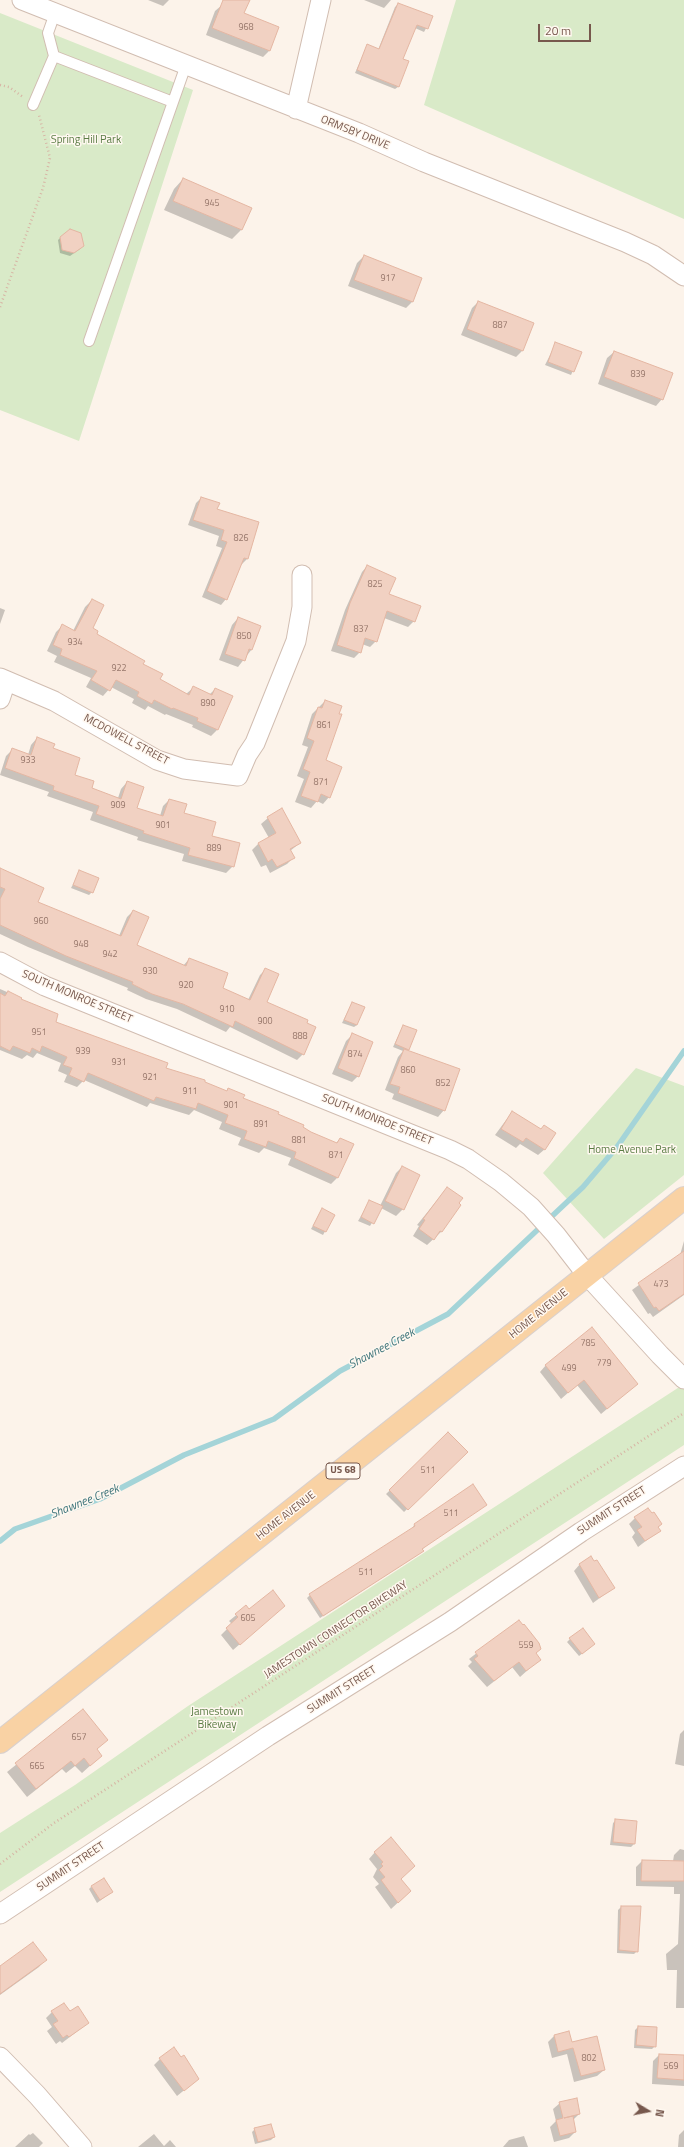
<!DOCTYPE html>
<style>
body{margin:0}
#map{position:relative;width:684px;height:2147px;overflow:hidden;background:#fcf3ea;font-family:"Titillium Web",sans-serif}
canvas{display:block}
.north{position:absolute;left:628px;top:2091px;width:40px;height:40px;-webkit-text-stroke:3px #fff8f0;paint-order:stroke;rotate:100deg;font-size:11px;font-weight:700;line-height:16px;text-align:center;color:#77584d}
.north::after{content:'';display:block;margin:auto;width:14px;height:18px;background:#77584d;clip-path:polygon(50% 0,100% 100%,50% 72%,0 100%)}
.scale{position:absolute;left:538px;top:24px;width:53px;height:18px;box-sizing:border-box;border:2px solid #77584d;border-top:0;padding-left:5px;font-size:12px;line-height:14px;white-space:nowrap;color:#77584d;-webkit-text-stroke:3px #fff8f0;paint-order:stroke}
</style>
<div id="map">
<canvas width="684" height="2147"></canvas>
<div class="north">N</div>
<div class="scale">20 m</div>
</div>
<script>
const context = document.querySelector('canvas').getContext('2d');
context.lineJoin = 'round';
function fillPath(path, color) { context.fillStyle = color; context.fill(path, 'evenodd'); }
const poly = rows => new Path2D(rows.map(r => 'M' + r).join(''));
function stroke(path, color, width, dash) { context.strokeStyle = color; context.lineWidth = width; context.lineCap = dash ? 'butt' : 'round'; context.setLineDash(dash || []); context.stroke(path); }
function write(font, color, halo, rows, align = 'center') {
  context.font = font + ' "Titillium Web",sans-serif'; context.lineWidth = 3; context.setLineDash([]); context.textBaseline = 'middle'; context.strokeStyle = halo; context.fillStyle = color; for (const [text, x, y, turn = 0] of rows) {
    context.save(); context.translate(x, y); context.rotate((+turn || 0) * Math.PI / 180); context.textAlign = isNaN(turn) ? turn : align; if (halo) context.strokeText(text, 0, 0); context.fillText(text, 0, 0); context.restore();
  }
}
const green = poly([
 [456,0,684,0,684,219,424,105],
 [0,13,193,90,79,441,0,410],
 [636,1068,684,1086,684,1175,604,1239,543,1173],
 [684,1384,684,1445,0,1892,0,1833,75,1785,188,1706]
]);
const shadow = poly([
 [148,0,169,0,163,6],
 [233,0,249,0,243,14,278,28,269,51,263,57,206,35,215,11,222,5],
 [364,0,391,0,384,8],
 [398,4,432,17,424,32,415,28,402,60,398,87,395,89,355,73,367,46,378,50,395,7],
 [183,179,250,208,241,230,232,239,164,210,174,189],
 [61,237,80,249,70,256,60,253,58,240],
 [364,256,421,278,412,302,406,308,348,286,357,263],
 [478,302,522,351,516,357,461,335,472,308],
 [556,343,581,353,571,375,545,365],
 [614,352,662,399,656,406,598,384,607,358],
 [201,498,216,510,258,523,247,559,241,565,226,599,221,605,202,597,222,548,216,546,219,536,188,525,196,503],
 [367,566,387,595,414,621,408,627,384,618,376,641,370,647,362,644,360,652,354,658,331,651,345,610,362,572],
 [92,600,92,629,96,634,142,665,159,679,186,694,193,688,209,695,215,689,232,696,217,730,211,736,192,727,193,725,166,714,165,715,148,706,145,710,132,703,134,699,111,687,103,696,86,687,91,678,54,662,57,656,47,651,56,632,62,626,73,631,85,607],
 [0,608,5,610,0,624],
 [238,618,252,649,238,667,219,660,232,625],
 [325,701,324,761,329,797,323,804,317,801,311,808,295,802,304,779,297,776,308,747,302,745,312,714],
 [37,738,52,749,73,775,90,789,118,798,121,789,127,782,136,808,160,816,163,806,169,800,183,814,211,837,233,866,226,873,182,861,184,854,137,840,138,837,90,820,93,812,47,796,49,792,0,775,6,756,13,749,28,755,31,745],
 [268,818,300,843,290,851,294,857,287,864,270,873,266,865,261,867,252,850,258,844,269,838,261,824],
 [80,871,92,892,89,895,71,888],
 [0,874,37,903,119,936,127,917,133,911,136,945,183,966,189,959,222,988,248,1000,260,975,266,969,265,1002,303,1054,297,1060,230,1027,226,1032,177,1009,146,999,127,990,128,988,28,947,0,934],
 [0,989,21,998,20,1000,55,1022,165,1069,226,1092,228,1090,242,1099,335,1144,340,1139,353,1145,337,1178,331,1184,288,1165,291,1158,264,1148,259,1153,238,1145,241,1138,219,1129,222,1122,194,1110,189,1115,150,1103,147,1107,84,1080,77,1087,64,1082,67,1075,58,1071,61,1063,37,1053,33,1058,27,1055,22,1059,0,1050],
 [352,1003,357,1025,354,1027,342,1023],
 [403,1026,408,1049,407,1051,459,1070,444,1110,438,1117,392,1099,394,1094,385,1090,398,1057,403,1051,393,1047],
 [352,1035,358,1076,352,1082,332,1074,346,1041],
 [512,1112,545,1149,538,1155,520,1144,516,1148,495,1135],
 [402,1167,403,1209,396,1216,381,1208,370,1226,358,1221,370,1201,380,1206,396,1173],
 [447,1188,459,1205,441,1232,427,1245,413,1236,419,1226,417,1225],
 [322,1209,334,1215,323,1235,311,1229],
 [684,1241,684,1295,653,1317,650,1313,648,1314,632,1290,680,1255],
 [546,1365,637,1384,601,1414,577,1385,561,1399,540,1372],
 [448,1434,466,1452,404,1512,386,1494],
 [473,1485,419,1554,320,1618,307,1598,310,1595,412,1529,414,1525],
 [635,1518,661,1524,658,1528,660,1530,638,1547,632,1537,635,1533,629,1524],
 [580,1564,613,1588,593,1603,574,1571],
 [246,1607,249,1611,277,1612,233,1650,221,1635,232,1624,229,1621],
 [518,1621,539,1660,520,1677,512,1667,487,1687,468,1666,472,1662,469,1659],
 [570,1639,591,1647,579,1656,567,1642],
 [83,1711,107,1740,96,1750,101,1756,82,1773,75,1766,66,1773,62,1769,27,1797,7,1772],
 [684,1730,684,1766,675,1764,680,1734],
 [616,1820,634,1844,631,1847,610,1845,613,1823],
 [680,1849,684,1850,684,2008,676,2008,677,1970,667,1970,666,1954,678,1944,680,1894,674,1894,674,1887,636,1886,636,1867,642,1861,673,1861,674,1855],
 [375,1852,400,1879,404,1897,391,1909,375,1887,379,1884,373,1877,377,1869,369,1859],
 [91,1887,112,1892,97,1903,89,1889],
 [621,1907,637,1951,634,1954,617,1953,618,1910],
 [45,1960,39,1967,0,1995,0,1967],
 [52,2012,70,2013,88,2023,62,2043,60,2041,56,2044,47,2031,52,2027,46,2018],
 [638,2027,655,2046,652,2049,634,2048,635,2030],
 [554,2036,572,2044,604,2070,597,2076,574,2082,567,2054,552,2058,548,2042],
 [659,2055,684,2056,684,2086,652,2084,653,2061],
 [160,2059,198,2079,177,2096,154,2065],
 [560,2103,579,2114,573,2120,575,2132,569,2138,554,2142,550,2127,556,2121,553,2109],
 [255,2129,274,2137,271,2140,255,2144,252,2132],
 [684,2130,684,2147,678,2147,679,2135],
 [33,2133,43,2143,39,2147,15,2147,29,2134,30,2135],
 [154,2134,164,2146,170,2140,176,2147,138,2147],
 [524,2136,528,2147,503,2147,509,2140]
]);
const stream = poly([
 [0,1541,15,1529,100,1499,184,1455,274,1419,340,1371,448,1314,583,1187,617,1147,684,1051]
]);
const building = poly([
 [223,0,250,0,244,13,279,27,270,51,212,28,223,0],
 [398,3,433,16,428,29,417,25,403,59,409,61,399,87,357,70,367,44,379,49,398,3],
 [183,178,252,208,242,230,173,201,183,178],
 [70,229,81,233,84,246,74,253,62,250,60,237,70,229],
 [364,255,422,278,413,302,354,280,364,255],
 [478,301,534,323,523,351,467,329,478,301],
 [555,342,582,352,574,372,548,362,555,342],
 [614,351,673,373,663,400,604,377,614,351],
 [201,497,220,503,217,509,259,522,248,559,244,558,227,600,207,591,227,542,221,540,224,530,193,520,201,497],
 [367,565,396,578,389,594,421,606,415,622,387,611,377,642,365,638,361,653,337,645,350,603,367,565],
 [92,599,104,605,93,628,98,631,97,634,145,661,143,664,163,674,160,679,189,695,193,686,212,695,215,688,233,696,218,730,197,721,198,718,173,708,172,709,154,700,152,704,137,696,139,692,116,680,110,691,91,680,97,671,60,655,62,649,53,645,62,624,75,631,92,599],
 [238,617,261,626,252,650,249,649,245,661,225,654,238,617],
 [325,700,342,706,339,714,342,714,326,760,342,767,330,798,321,794,318,802,301,796,310,772,303,769,314,741,307,738,318,707,322,708,325,700],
 [37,737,55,744,53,748,80,758,75,775,94,781,92,788,121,799,127,781,144,787,137,808,163,816,169,799,187,804,184,813,216,822,212,836,240,843,234,867,188,855,190,848,143,833,144,831,96,814,99,806,53,790,54,786,5,768,12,748,31,755,37,737],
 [282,808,301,843,290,849,295,858,277,867,272,859,268,862,258,843,276,833,267,817,282,808],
 [0,868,44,888,38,902,121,936,133,910,149,917,137,945,186,966,189,958,228,973,223,988,250,1000,265,968,279,974,267,1002,308,1020,307,1023,316,1027,304,1055,235,1021,233,1027,183,1004,152,994,132,984,133,982,66,956,0,925,0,899,5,889,0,887,0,868],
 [79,870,99,878,93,893,73,885,79,870],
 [8,991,22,998,21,999,58,1014,56,1022,168,1063,166,1068,205,1080,205,1082,227,1091,228,1088,245,1095,243,1098,279,1112,278,1114,304,1125,303,1127,311,1132,337,1143,340,1138,354,1144,338,1178,294,1158,296,1152,268,1141,266,1147,244,1139,247,1131,225,1123,228,1115,198,1103,196,1109,156,1097,154,1101,88,1073,84,1082,69,1075,72,1068,63,1065,67,1057,42,1046,40,1052,32,1048,30,1053,13,1046,10,1051,0,1046,0,993,5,996,8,991],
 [352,1002,365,1007,357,1025,344,1020,352,1002],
 [403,1025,417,1030,409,1050,395,1044,403,1025],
 [352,1033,373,1042,359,1077,338,1068,352,1033],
 [404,1049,460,1069,445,1111,398,1093,400,1087,390,1084,404,1049],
 [512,1111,541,1129,544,1125,556,1133,545,1150,526,1138,523,1142,501,1129,512,1111],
 [402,1166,420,1175,404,1210,385,1201,402,1166],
 [447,1187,463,1198,459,1203,461,1205,442,1232,440,1231,434,1240,419,1229,425,1220,423,1219,447,1187],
 [369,1200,383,1206,374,1224,361,1217,369,1200],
 [322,1208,335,1215,326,1232,313,1226,322,1208],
 [684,1251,684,1294,659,1311,656,1307,654,1308,638,1283,684,1251],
 [592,1327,638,1384,607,1409,584,1380,568,1393,545,1365,592,1327],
 [448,1432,468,1452,408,1510,389,1490,448,1432],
 [473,1484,487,1505,422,1549,424,1551,323,1616,309,1594,415,1526,414,1524,473,1484],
 [648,1508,652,1513,654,1512,662,1524,658,1527,661,1531,645,1541,637,1530,642,1527,634,1517,648,1508],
 [591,1556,594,1561,597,1560,615,1588,599,1598,579,1564,591,1556],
 [273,1590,285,1606,240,1645,226,1628,238,1617,235,1614,246,1605,249,1609,273,1590],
 [519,1620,523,1625,524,1624,539,1643,541,1649,536,1653,541,1660,526,1671,519,1662,494,1681,474,1659,478,1656,475,1652,519,1620],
 [583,1628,595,1644,582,1654,569,1638,583,1628],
 [83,1709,108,1740,97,1749,102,1756,90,1766,84,1758,75,1766,71,1761,36,1789,15,1763,83,1709],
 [615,1819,637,1821,635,1844,613,1842,615,1819],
 [391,1837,415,1866,401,1879,411,1891,398,1903,381,1880,385,1877,379,1870,383,1866,381,1864,383,1862,374,1852,391,1837],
 [642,1860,684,1861,684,1881,641,1881,642,1860],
 [104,1878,113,1892,100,1900,91,1886,104,1878],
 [621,1906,641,1906,638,1952,619,1950,621,1906],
 [33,1942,47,1960,0,1994,0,1966,33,1942],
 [64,2003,70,2011,78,2006,89,2023,69,2037,67,2035,63,2038,53,2024,58,2021,51,2011,64,2003],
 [638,2026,657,2027,656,2047,636,2045,638,2026],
 [569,2031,572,2042,597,2036,605,2070,581,2076,573,2048,558,2052,554,2035,569,2031],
 [174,2047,181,2057,184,2055,199,2079,184,2091,159,2058,174,2047],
 [659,2054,684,2055,684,2080,657,2078,659,2054],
 [577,2098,580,2114,564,2118,573,2116,576,2132,560,2136,556,2120,563,2118,559,2102,577,2098],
 [271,2124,275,2137,258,2142,254,2128,271,2124]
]);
const path = poly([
 [0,85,9,87,23,97],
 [0,307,43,188,50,158,39,115],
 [0,1864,54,1823,684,1413]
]);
const lane = poly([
 [54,56,48,33,55,13],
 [33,105,54,56,173,102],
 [89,341,186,65]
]);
const street = poly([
 [22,0,359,133,424,162,625,242,653,255,684,276],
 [296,109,321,0],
 [0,678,54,701,157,760,184,769,238,776,247,755,255,743,296,641,302,607,302,575],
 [0,699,6,681],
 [0,962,45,986,450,1150,468,1159,501,1182,531,1207,556,1235,587,1275,660,1355,684,1379],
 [0,1914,268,1736,450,1622,581,1532,684,1466],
 [0,2057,37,2095,82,2147]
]);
const primary = poly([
 [0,1742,684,1198]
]);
const numberNames = [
 ["968",246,28],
 ["945",212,204],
 ["917",388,279],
 ["887",500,326],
 ["839",638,375],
 ["826",241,539],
 ["825",375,585],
 ["837",361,630],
 ["850",244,637],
 ["934",75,643],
 ["922",119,669],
 ["890",208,704],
 ["861",324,726],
 ["933",28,761],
 ["871",321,783],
 ["909",118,806],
 ["901",163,826],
 ["889",214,849],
 ["960",41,922],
 ["948",81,945],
 ["942",110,955],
 ["930",150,972],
 ["920",186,986],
 ["910",227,1010],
 ["900",265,1022],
 ["951",39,1033],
 ["888",300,1037],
 ["939",83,1052],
 ["874",355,1055],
 ["931",119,1063],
 ["860",408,1071],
 ["921",150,1078],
 ["852",443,1084],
 ["911",190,1092],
 ["901",231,1106],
 ["891",261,1125],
 ["881",299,1141],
 ["871",336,1156],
 ["473",661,1285],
 ["785",588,1344],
 ["779",604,1364],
 ["499",569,1369],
 ["511",428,1471],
 ["511",451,1514],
 ["511",366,1573],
 ["605",248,1619],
 ["559",526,1646],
 ["657",79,1738],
 ["665",37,1767],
 ["802",589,2059],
 ["569",671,2067]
];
const shields = [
 [343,1471,34]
];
const shieldNames = [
 ["US 68",343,1471]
];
const streetNames = [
 ["ORMSBY DRIVE",355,133,22],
 ["MCDOWELL STREET",126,740,28],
 ["SOUTH MONROE STREET",77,997,23],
 ["SOUTH MONROE STREET",377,1120,22],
 ["HOME AVENUE",539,1314,-39],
 ["SUMMIT STREET",612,1511,-33],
 ["HOME AVENUE",286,1516,-38],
 ["JAMESTOWN CONNECTOR BIKEWAY",336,1630,-33],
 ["SUMMIT STREET",342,1690,-32],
 ["SUMMIT STREET",71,1867,-34]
];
const parkNames = [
 ["Spring Hill Park",86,140],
 ["Home Avenue Park",632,1150],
 ["Jamestown",217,1712],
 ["Bikeway",217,1725]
];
const waterNames = [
 ["Shawnee Creek",382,1349,-28],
 ["Shawnee Creek",85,1502,-22]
];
fillPath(green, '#d9eac8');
fillPath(shadow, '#0003');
stroke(stream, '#a4d4d8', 5.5);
fillPath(building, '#f1d1c2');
stroke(building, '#e4b6a2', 1);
stroke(lane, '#d1bdb1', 12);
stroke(street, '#d1bdb1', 21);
stroke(primary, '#d9d0cd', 24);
stroke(path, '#d7b4a4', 2.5, [1, 3]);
stroke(lane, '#fff', 10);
stroke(street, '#fff', 19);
stroke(primary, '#f9d2a4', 22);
write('9px', '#96766a', null, numberNames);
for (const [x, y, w] of shields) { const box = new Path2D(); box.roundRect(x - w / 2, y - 8, w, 16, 3); context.fillStyle = '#fff8f0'; context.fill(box); stroke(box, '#77584d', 1); }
write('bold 10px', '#77584d', null, shieldNames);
write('11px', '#77584d', '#fff8f0', streetNames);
write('11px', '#5a7c44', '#fff8f0', parkNames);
write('italic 12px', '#40767c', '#fff8f0', waterNames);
</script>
